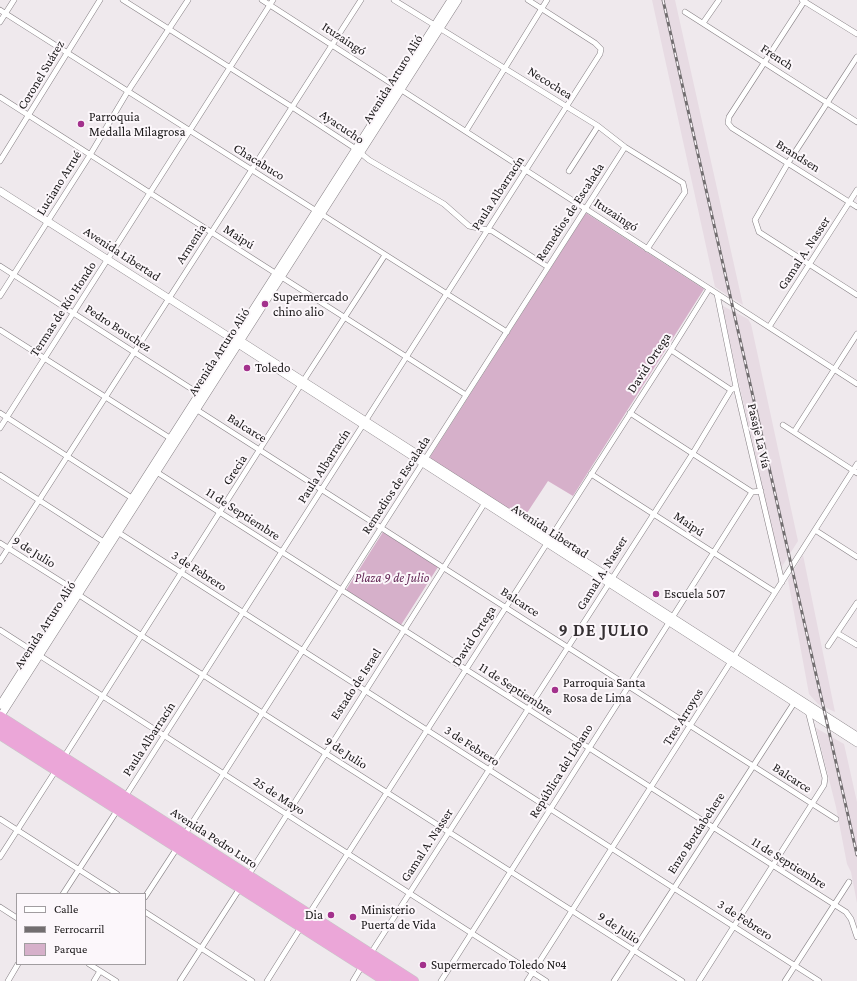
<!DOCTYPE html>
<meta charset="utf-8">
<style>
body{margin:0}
#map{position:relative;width:857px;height:981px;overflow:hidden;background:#efe9ed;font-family:"Crimson Pro",serif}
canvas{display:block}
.legend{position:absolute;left:16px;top:893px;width:130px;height:72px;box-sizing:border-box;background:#fcf7fb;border:1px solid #a19da0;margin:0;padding:5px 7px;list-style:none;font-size:12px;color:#191718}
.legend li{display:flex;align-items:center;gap:8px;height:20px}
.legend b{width:20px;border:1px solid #a19da0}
</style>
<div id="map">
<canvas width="857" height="981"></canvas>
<ul class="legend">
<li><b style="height:5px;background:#fff"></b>Calle</li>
<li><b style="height:5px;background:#726e70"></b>Ferrocarril</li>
<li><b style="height:11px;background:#d6b0ca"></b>Parque</li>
</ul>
</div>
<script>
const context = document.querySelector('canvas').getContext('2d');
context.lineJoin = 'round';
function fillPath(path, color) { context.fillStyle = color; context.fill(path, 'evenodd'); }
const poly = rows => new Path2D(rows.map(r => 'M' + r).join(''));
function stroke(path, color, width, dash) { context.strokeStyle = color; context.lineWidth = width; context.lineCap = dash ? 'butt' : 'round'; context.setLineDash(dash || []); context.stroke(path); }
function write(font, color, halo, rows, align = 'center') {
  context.font = font + ' "Crimson Pro",serif'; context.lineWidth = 4; context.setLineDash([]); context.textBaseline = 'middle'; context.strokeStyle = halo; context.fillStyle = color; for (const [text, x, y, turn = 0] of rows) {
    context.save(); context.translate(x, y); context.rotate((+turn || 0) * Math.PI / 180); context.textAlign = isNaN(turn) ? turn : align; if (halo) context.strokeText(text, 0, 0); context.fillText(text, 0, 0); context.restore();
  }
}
const built = poly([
 [652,0,675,0,743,305,715,287],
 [721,305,748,319,751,324,798,541,781,568],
 [803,555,835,712,818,704,809,694,788,580],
 [816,728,844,744,857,802,857,903,851,872,847,864,836,807]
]);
const green = poly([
 [586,213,704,289,573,496,548,481,523,519,431,459,430,457],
 [383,532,438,567,401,625,346,590]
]);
const minor = poly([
 [123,0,292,107,356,149,369,160,444,204,469,226,492,231,548,267],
 [262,0,857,384],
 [394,0,598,126,625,147,683,183,685,192,647,249],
 [802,0,857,34],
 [805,0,729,117,728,123,732,128,857,207],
 [0,10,507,332],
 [685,12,857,122],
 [0,22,14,0],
 [703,23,719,0],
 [857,57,788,163,755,220,759,232,857,295],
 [0,97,466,395],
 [466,131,547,0],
 [0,161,100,0],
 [569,171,598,126],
 [0,266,201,395],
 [717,294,736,387,782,582],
 [0,296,90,155,128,91,188,0],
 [769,327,857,190],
 [0,330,173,440],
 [671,350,731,390],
 [194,408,836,819],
 [0,413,135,500],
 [630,413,752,492,761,491],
 [783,425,857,473],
 [0,428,273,0],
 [794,432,857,334],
 [155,471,846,912,851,919,857,937],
 [591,474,775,592],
 [0,475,107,544],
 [815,530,857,557],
 [116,531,819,981],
 [0,543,73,589,79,595,142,636,682,981],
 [0,561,361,0],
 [0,630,546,981],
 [837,633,857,645],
 [828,646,857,603],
 [64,757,300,386,385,255],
 [125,797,600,54,601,49,595,43,528,0],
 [0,819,117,894],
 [185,834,625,147],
 [0,857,56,770],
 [248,876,486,501],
 [63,894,118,809],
 [145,897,177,848],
 [0,907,17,918],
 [145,912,252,981],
 [309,914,671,350,709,289],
 [371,953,693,453,731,390,736,387],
 [89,964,116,981],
 [8,981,18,964],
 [94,981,100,971],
 [180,981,240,888],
 [267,981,301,927],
 [353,981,362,966],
 [441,981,752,492],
 [527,981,857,464],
 [614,981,796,700],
 [699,981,824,785,825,778,808,711],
 [785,981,849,882]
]);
const secondary = poly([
 [0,191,231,338,241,341,857,736],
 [235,342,857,743],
 [0,705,451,0],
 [0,717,458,0]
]);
const trunk = poly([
 [0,716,414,981],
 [0,725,400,981],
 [0,735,385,981]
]);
const rail = poly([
 [663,0,857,855]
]);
const markers = [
 [81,124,4,"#a3318c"],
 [265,304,4,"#a3318c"],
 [247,368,4,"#a3318c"],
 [656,594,4,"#a3318c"],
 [555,690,4,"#a3318c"],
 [331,915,4,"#a3318c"],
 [353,917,4,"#a3318c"],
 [423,965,4,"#a3318c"]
];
const streetNames = [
 ["Ituzaingó",344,39,33],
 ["French",777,57,33],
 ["Coronel Suárez",41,75,-59],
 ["Avenida Arturo Alió",393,79,-58],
 ["Necochea",550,83,32],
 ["Ayacucho",342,127,34],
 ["Brandsen",798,156,32],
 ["Chacabuco",259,162,32],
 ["Luciano Arrué",59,183,-58],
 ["Paula Albarracín",498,193,-57],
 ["Remedios de Escalada",570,212,-57],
 ["Ituzaingó",616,215,33],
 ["Maipú",239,237,33],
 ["Armenia",191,244,-57],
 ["Gamal A. Nasser",804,253,-57],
 ["Avenida Libertad",122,254,33],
 ["Termas de Río Hondo",63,309,-57],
 ["Pedro Bouchez",118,328,33],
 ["Avenida Arturo Alió",219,352,-57],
 ["David Ortega",649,363,-57],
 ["Balcarce",247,428,32],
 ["Pasaje La Vía",759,436,77],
 ["Paula Albarracín",324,466,-57],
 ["Grecia",235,470,-57],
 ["Remedios de Escalada",396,485,-57],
 ["11 de Septiembre",243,514,33],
 ["Maipú",689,524,34],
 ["Avenida Libertad",550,531,33],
 ["9 de Julio",34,552,32],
 ["3 de Febrero",199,571,33],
 ["Gamal A. Nasser",602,573,-58],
 ["Balcarce",520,602,33],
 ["Avenida Arturo Alió",45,625,-57],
 ["David Ortega",474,636,-57],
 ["Estado de Israel",356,684,-57],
 ["11 de Septiembre",516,689,33],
 ["Tres Arroyos",683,717,-58],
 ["Paula Albarracín",149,739,-57],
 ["3 de Febrero",472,746,33],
 ["9 de Julio",346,753,33],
 ["República del Líbano",561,771,-58],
 ["Balcarce",792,778,33],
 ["25 de Mayo",279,796,33],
 ["Enzo Bordabehere",696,833,-57],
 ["Avenida Pedro Luro",214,838,33],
 ["Gamal A. Nasser",427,845,-57],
 ["11 de Septiembre",789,863,32],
 ["3 de Febrero",745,920,33],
 ["9 de Julio",619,928,33]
];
const poiNames = [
 ["Parroquia",89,117],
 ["Medalla Milagrosa",89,132],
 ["Supermercado",273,297],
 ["chino alio",273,312],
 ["Toledo",255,368],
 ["Escuela 507",664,594],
 ["Parroquia Santa",563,683],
 ["Rosa de Lima",563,698],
 ["Ministerio",361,910],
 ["Puerta de Vida",361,925],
 ["Dia",323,915,"right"],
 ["Supermercado Toledo Nº4",431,965]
];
const parkNames = [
 ["Plaza 9 de Julio",392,578]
];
const districtNames = [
 ["9 DE JULIO",604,631]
];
fillPath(built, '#e7dbe3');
fillPath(green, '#d6b0ca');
stroke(minor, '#857f83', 6);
stroke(secondary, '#857f83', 8);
stroke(trunk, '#c8c7c8', 10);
stroke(minor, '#fff', 5);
stroke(secondary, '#fff', 7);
stroke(trunk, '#eba6d8', 9);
stroke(rail, '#726e70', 3);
stroke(rail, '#fcf7fb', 1.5, [4.5]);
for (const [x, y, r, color] of markers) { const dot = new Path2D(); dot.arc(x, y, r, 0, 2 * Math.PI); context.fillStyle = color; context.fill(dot); stroke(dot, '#fcf7fb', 1.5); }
write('13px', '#191718', '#fcf7fb', streetNames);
write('13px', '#191718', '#fcf7fb', poiNames, 'left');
write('italic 13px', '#652a57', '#fcf7fb', parkNames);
context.letterSpacing = '1px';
write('bold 17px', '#353033', '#fcf7fb', districtNames);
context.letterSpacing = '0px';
</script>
